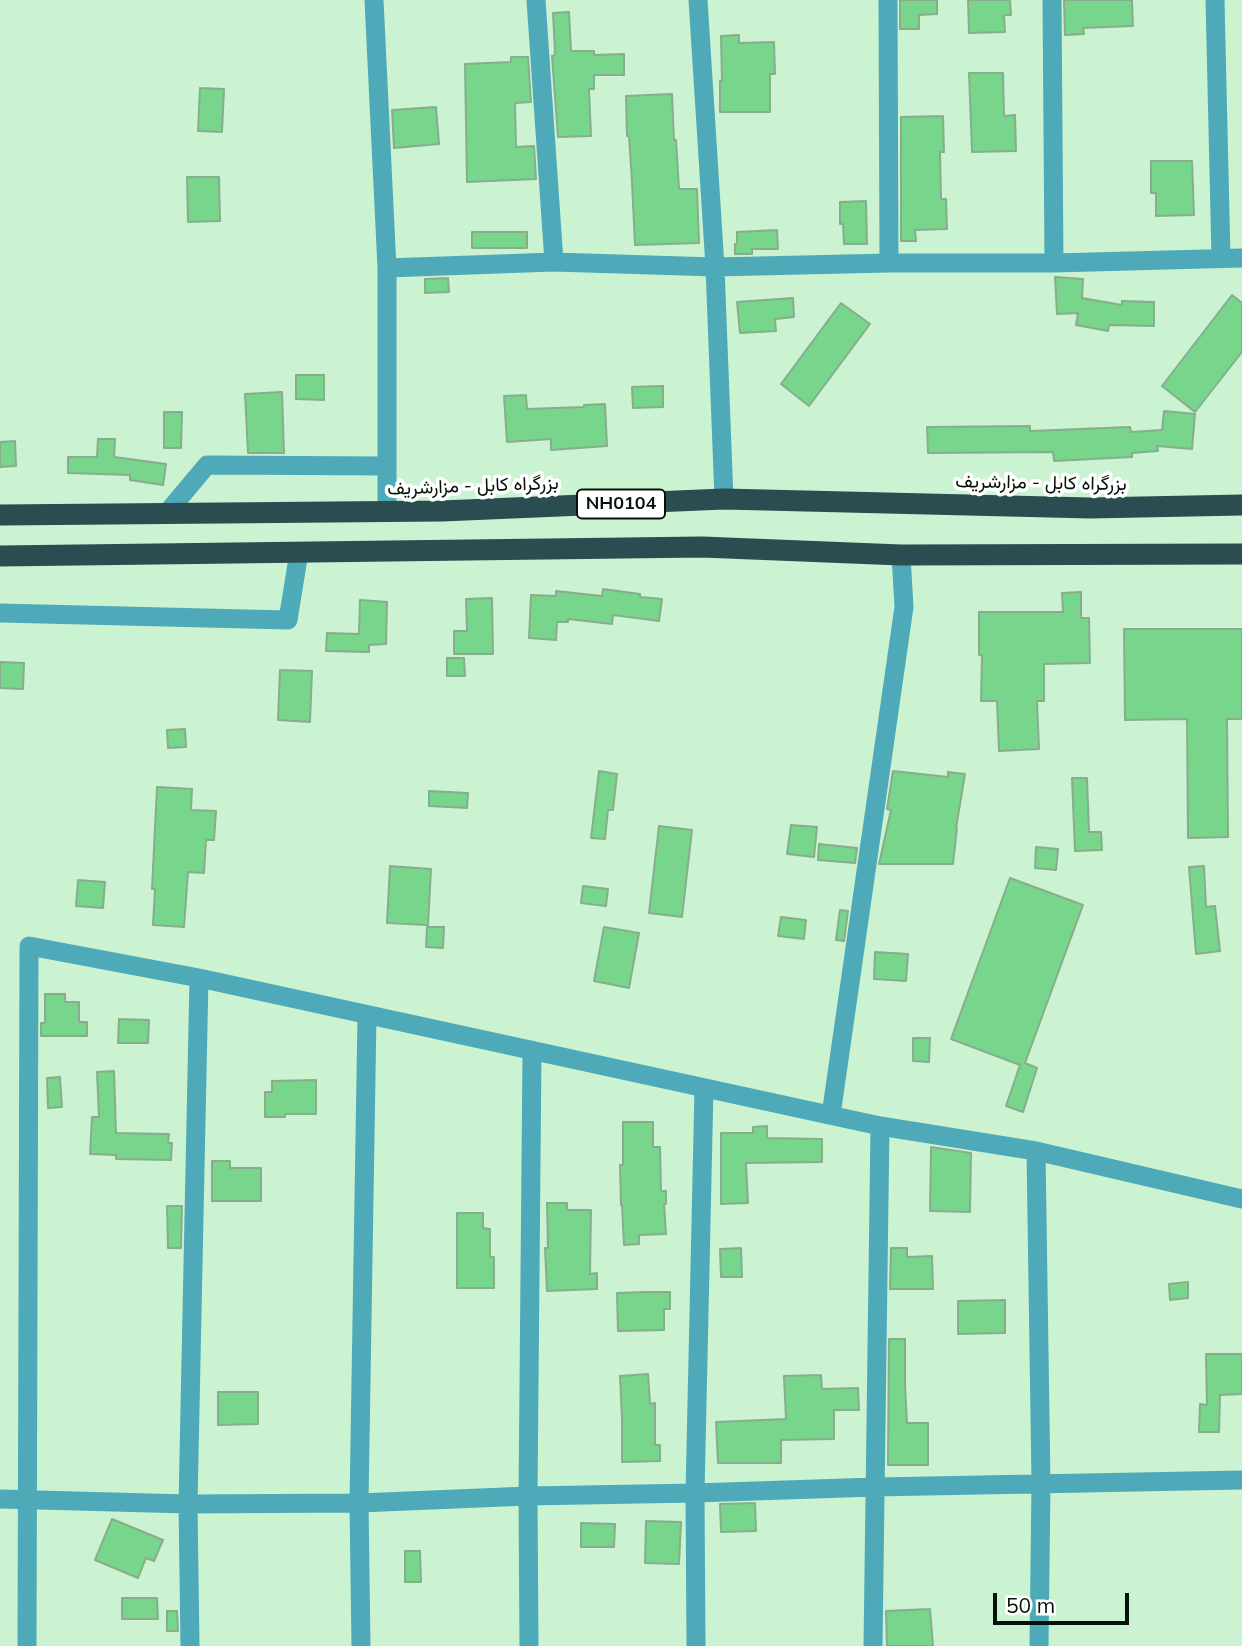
<!DOCTYPE html>
<meta charset="utf-8">
<style>
body{margin:0}
#map{position:relative;width:1242px;height:1646px;overflow:hidden;background:#ccf3d1;font-family:Mulish,sans-serif}
canvas{display:block}
.scale{position:absolute;left:993px;top:1593px;width:136px;height:32px;box-sizing:border-box;border:4px solid #051207;border-top:0;padding-left:9px;font-size:21px;line-height:24px;white-space:nowrap;color:#051207;-webkit-text-stroke:5px #fff;paint-order:stroke}
</style>
<div id="map">
<canvas width="1242" height="1646"></canvas>
<div class="scale">50 m</div>
</div>
<script>
const context = document.querySelector('canvas').getContext('2d');
context.lineJoin = 'round';
function fillPath(path, color) { context.fillStyle = color; context.fill(path, 'evenodd'); }
const poly = rows => new Path2D(rows.map(r => 'M' + r).join(''));
function stroke(path, color, width, dash) { context.strokeStyle = color; context.lineWidth = width; context.lineCap = dash ? 'butt' : 'round'; context.setLineDash(dash || []); context.stroke(path); }
function write(font, color, halo, rows, align = 'center') {
  context.font = font + ' Mulish,Vazirmatn,sans-serif'; context.lineWidth = 7; context.setLineDash([]); context.textBaseline = 'middle'; context.strokeStyle = halo; context.fillStyle = color; for (const [text, x, y, turn = 0] of rows) {
    context.save(); context.translate(x, y); context.rotate((+turn || 0) * Math.PI / 180); context.textAlign = isNaN(turn) ? turn : align; if (halo) context.strokeText(text, 0, 0); context.fillText(text, 0, 0); context.restore();
  }
}
const building = poly([
 [900,0,937,0,937,14,919,15,919,29,900,29,900,0],
 [968,0,1010,0,1011,15,1004,15,1005,32,969,33,968,0],
 [1064,0,1132,0,1133,26,1083,28,1084,34,1065,35,1064,0],
 [569,12,571,51,594,51,594,55,624,54,624,75,594,75,594,89,589,89,591,136,558,137,552,56,554,56,555,51,553,13,569,12],
 [739,35,739,43,774,42,775,74,770,74,770,112,720,112,720,81,722,81,721,36,739,35],
 [511,57,528,57,531,102,515,103,516,147,534,146,536,179,467,182,465,64,511,62,511,57],
 [969,73,1003,73,1004,116,1015,115,1016,151,972,152,969,73],
 [200,88,224,89,222,132,198,131,200,88],
 [672,94,674,140,676,140,679,189,697,189,699,243,635,245,632,182,629,136,627,136,626,96,672,94],
 [436,107,439,144,394,148,392,110,436,107],
 [943,116,944,152,940,152,941,199,946,199,947,229,915,230,916,241,901,241,901,117,943,116],
 [1151,161,1192,161,1194,215,1156,216,1156,193,1151,193,1151,161],
 [187,177,219,177,220,221,188,222,187,177],
 [866,201,867,244,844,244,843,224,840,224,840,202,866,201],
 [777,230,778,249,752,249,752,254,735,254,735,244,737,244,737,232,777,230],
 [472,232,527,232,527,248,472,248,472,232],
 [1055,277,1083,279,1082,298,1122,305,1122,301,1154,302,1154,326,1109,325,1108,331,1076,325,1078,313,1057,314,1055,277],
 [448,278,449,292,425,293,425,279,448,278],
 [1232,295,1242,303,1242,352,1195,412,1162,386,1232,295],
 [793,298,794,317,775,319,776,331,740,333,737,302,793,298],
 [841,303,870,324,809,406,781,384,841,303],
 [296,375,324,375,324,400,296,399,296,375],
 [663,386,663,407,633,408,632,387,663,386],
 [282,392,284,453,248,453,245,394,282,392],
 [526,395,527,409,584,407,584,405,605,404,607,446,551,450,551,439,507,442,504,396,526,395],
 [1164,411,1195,414,1192,449,1157,446,1158,451,1132,453,1132,457,1054,461,1053,452,928,453,927,427,1030,426,1030,431,1130,427,1131,432,1162,430,1164,411],
 [164,412,182,412,181,448,164,448,164,412],
 [98,439,115,439,114,457,166,464,163,485,130,480,130,475,68,473,68,457,97,457,98,439],
 [15,441,16,466,0,467,0,442,15,441],
 [603,589,640,594,640,597,662,599,659,621,613,615,612,624,568,619,568,622,557,622,556,640,529,638,531,595,556,596,556,591,602,596,603,589],
 [1081,592,1081,618,1089,618,1090,663,1044,664,1044,701,1037,701,1039,749,999,751,997,701,981,701,982,655,979,655,979,612,1063,612,1062,593,1081,592],
 [492,598,493,654,454,654,454,631,467,631,466,599,492,598],
 [360,600,387,602,386,644,369,645,369,652,326,651,327,633,359,634,360,600],
 [1124,629,1242,629,1242,719,1227,719,1228,837,1188,838,1187,719,1125,720,1124,629],
 [447,658,464,658,465,676,447,676,447,658],
 [0,662,24,663,23,689,0,688,0,662],
 [280,670,312,671,310,722,278,720,280,670],
 [185,729,186,747,168,748,167,730,185,729],
 [599,771,617,774,613,810,608,810,605,839,591,838,599,771],
 [893,771,948,777,948,772,965,774,956,828,957,828,953,864,879,864,891,810,887,809,893,771],
 [1072,778,1087,778,1089,832,1101,832,1102,850,1075,851,1072,778],
 [157,787,192,789,191,810,216,811,214,840,206,840,204,873,188,872,184,927,153,925,155,889,152,889,157,787],
 [429,791,468,793,467,808,429,806,429,791],
 [791,825,817,827,814,857,787,854,791,825],
 [659,826,692,830,682,917,649,913,659,826],
 [819,844,857,848,855,863,818,860,819,844],
 [1036,847,1058,849,1056,870,1035,868,1036,847],
 [390,866,431,869,428,925,387,923,390,866],
 [1204,866,1206,907,1215,906,1220,951,1196,954,1189,867,1204,866],
 [1010,878,1083,905,1025,1063,1037,1068,1023,1112,1006,1106,1020,1065,951,1039,1010,878],
 [78,880,105,882,103,908,76,906,78,880],
 [583,886,608,889,606,906,581,903,583,886],
 [840,910,848,911,844,941,836,940,840,910],
 [781,917,806,920,804,939,778,936,781,917],
 [427,927,444,927,443,948,426,947,427,927],
 [604,927,639,933,629,988,594,981,604,927],
 [875,952,908,954,906,981,874,979,875,952],
 [45,994,65,994,65,1002,79,1002,79,1022,87,1022,87,1036,41,1036,41,1023,45,1023,45,994],
 [119,1019,149,1020,148,1043,118,1043,119,1019],
 [913,1038,930,1038,929,1062,913,1061,913,1038],
 [114,1071,116,1133,169,1134,168,1143,172,1143,171,1160,116,1159,116,1155,90,1154,92,1117,99,1117,97,1072,114,1071],
 [60,1077,62,1107,48,1108,47,1078,60,1077],
 [316,1080,316,1114,285,1114,285,1117,265,1117,265,1092,272,1092,272,1081,316,1080],
 [623,1122,653,1122,653,1147,660,1147,661,1191,666,1191,666,1204,664,1204,666,1234,639,1235,639,1244,624,1245,622,1205,621,1205,620,1165,623,1165,623,1122],
 [767,1126,767,1138,822,1139,822,1162,746,1163,748,1203,721,1204,721,1133,753,1133,753,1127,767,1126],
 [931,1147,971,1153,970,1212,930,1211,931,1147],
 [212,1161,230,1161,230,1168,261,1168,261,1201,212,1201,212,1161],
 [547,1203,567,1203,567,1210,591,1210,590,1274,597,1273,597,1289,547,1291,545,1248,548,1248,547,1203],
 [167,1206,182,1206,181,1248,168,1248,167,1206],
 [457,1213,483,1213,483,1228,490,1229,490,1257,494,1257,494,1288,457,1288,457,1213],
 [741,1248,742,1277,721,1277,720,1249,741,1248],
 [891,1248,907,1248,907,1257,932,1256,933,1289,890,1289,891,1248],
 [1188,1282,1188,1298,1170,1300,1169,1284,1188,1282],
 [646,1292,670,1292,670,1309,664,1309,664,1330,618,1331,617,1293,646,1292],
 [1005,1300,1005,1333,958,1334,958,1301,1005,1300],
 [889,1339,905,1339,905,1385,907,1423,928,1423,928,1465,888,1465,889,1339],
 [1206,1354,1242,1354,1242,1394,1220,1395,1219,1432,1199,1432,1200,1404,1207,1405,1206,1354],
 [648,1374,650,1404,655,1403,655,1445,660,1445,660,1461,622,1462,622,1420,620,1376,648,1374],
 [821,1375,822,1389,858,1388,859,1410,834,1410,834,1439,781,1440,781,1463,718,1463,716,1422,786,1419,784,1376,821,1375],
 [218,1392,258,1392,258,1424,218,1425,218,1392],
 [755,1503,756,1531,721,1532,720,1504,755,1503],
 [112,1519,163,1540,154,1561,146,1558,138,1578,95,1560,112,1519],
 [646,1521,681,1522,679,1564,645,1563,646,1521],
 [581,1523,615,1524,614,1547,581,1547,581,1523],
 [405,1551,420,1551,421,1582,405,1582,405,1551],
 [122,1598,157,1598,158,1619,122,1619,122,1598],
 [930,1609,933,1646,887,1646,886,1611,930,1609],
 [167,1611,177,1611,178,1631,167,1631,167,1611]
]);
const minor = poly([
 [374,0,387,268,387,512],
 [536,0,554,262],
 [698,0,715,267,724,499],
 [888,0,889,263],
 [1052,0,1054,263],
 [1215,0,1221,258],
 [387,268,554,262,715,267,889,263,1054,263,1242,258],
 [166,514,207,465,387,466],
 [0,613,288,620,299,552],
 [831,1115,904,607,901,555],
 [1036,1151,1041,1484,1039,1646],
 [0,1499,188,1504,359,1503,528,1496,695,1493,875,1487,1242,1480],
 [27,1646,29,946,199,978,880,1126,1036,1151,1242,1199],
 [190,1646,188,1504,199,978],
 [361,1646,359,1503,367,1015],
 [529,1646,528,1496,532,1050],
 [696,1646,695,1493,704,1088],
 [873,1646,880,1126]
]);
const highway = poly([
 [0,515,442,511,724,499,1090,508,1242,505],
 [0,556,702,547,901,555,1242,554]
]);
const shields = [
 [621,504,88]
];
const shieldNames = [
 ["NH0104",621,504]
];
const streetNames = [
 ["بزرگراه کابل - مزارشریف",1041,483,1],
 ["بزرگراه کابل - مزارشریف",473,486,-2]
];
fillPath(building, '#78d68c');
stroke(building, '#87ad8d', 2);
stroke(minor, '#4eaab8', 19);
stroke(highway, '#2b4c51', 21);
for (const [x, y, w] of shields) { const box = new Path2D(); box.roundRect(x - w / 2, y - 14.5, w, 29, 5); context.fillStyle = '#fff'; context.fill(box); stroke(box, '#051207', 2); }
write('bold 18px', '#051207', null, shieldNames);
write('19px', '#051207', '#fff', streetNames);
</script>
